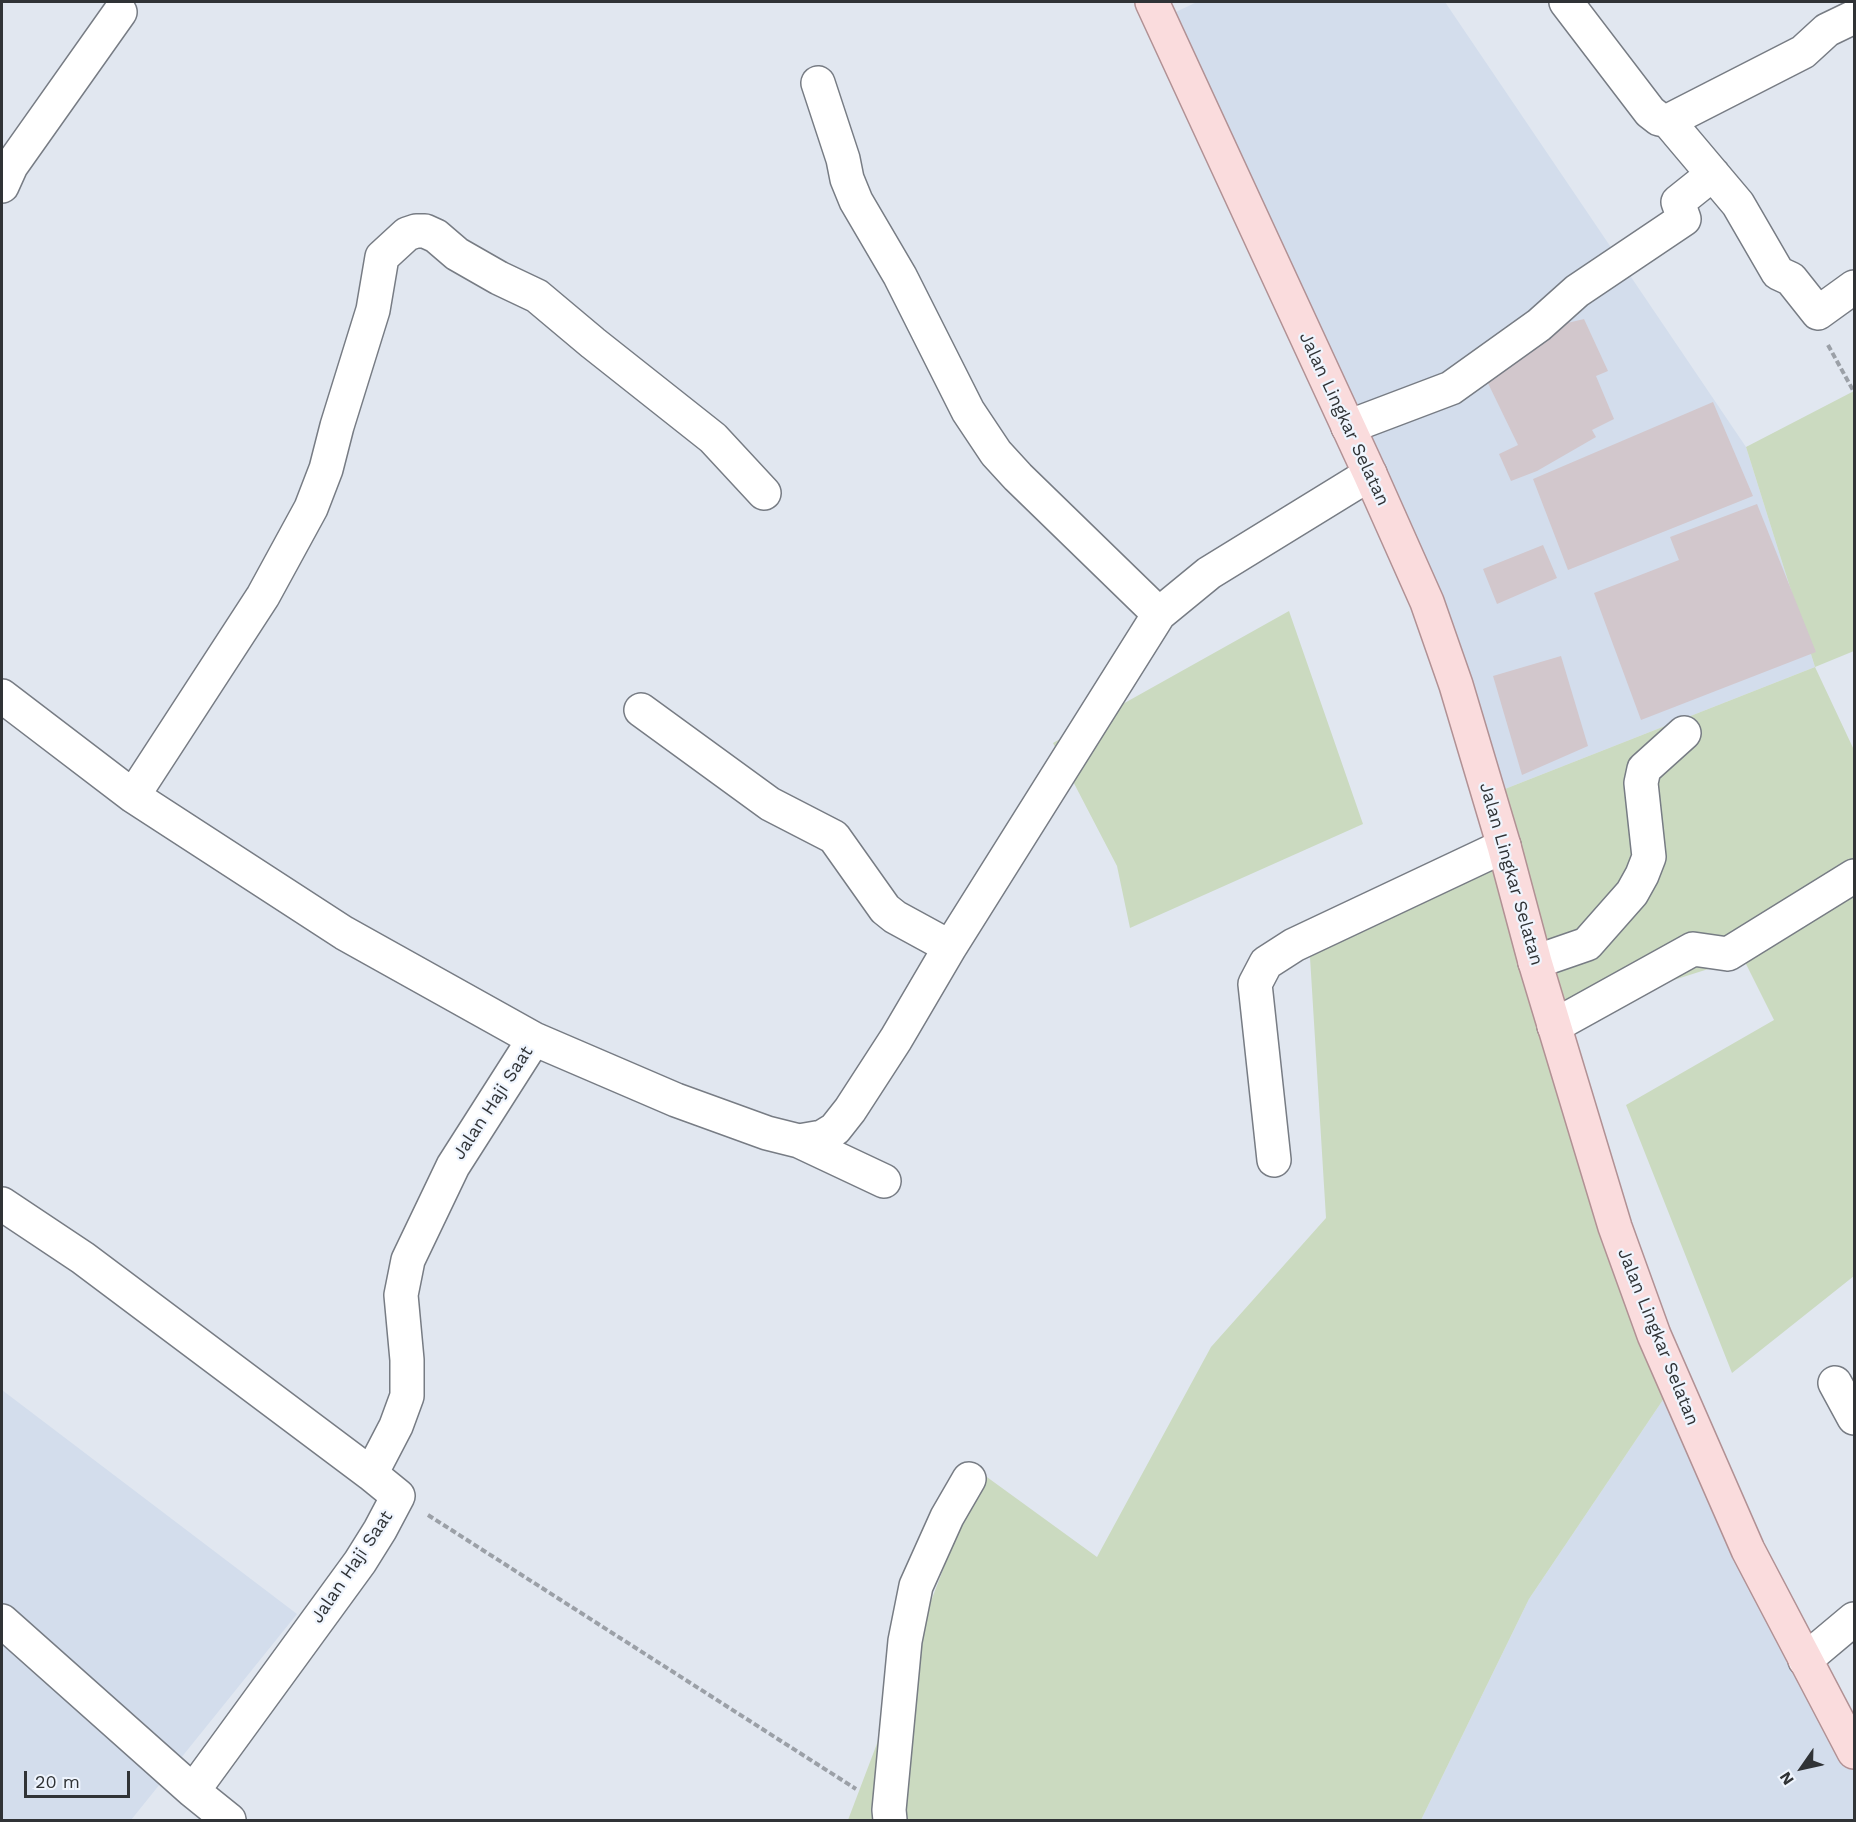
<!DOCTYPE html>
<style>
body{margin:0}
#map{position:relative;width:1856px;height:1822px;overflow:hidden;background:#e1e7f0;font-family:"Work Sans",sans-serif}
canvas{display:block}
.frame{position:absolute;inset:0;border:3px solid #303336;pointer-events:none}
.north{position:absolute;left:1772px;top:1738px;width:60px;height:60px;-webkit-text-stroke:4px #eff5fe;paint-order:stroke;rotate:236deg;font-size:16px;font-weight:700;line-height:24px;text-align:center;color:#303336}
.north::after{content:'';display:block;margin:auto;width:21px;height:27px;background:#303336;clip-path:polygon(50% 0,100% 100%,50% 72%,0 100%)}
.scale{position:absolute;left:24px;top:1771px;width:106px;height:27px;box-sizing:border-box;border:3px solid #303336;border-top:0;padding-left:8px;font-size:18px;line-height:21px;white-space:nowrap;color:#303336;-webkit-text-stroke:4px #eff5fe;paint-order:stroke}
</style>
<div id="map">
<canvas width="1856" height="1822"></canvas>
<div class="frame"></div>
<div class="north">N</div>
<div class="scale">20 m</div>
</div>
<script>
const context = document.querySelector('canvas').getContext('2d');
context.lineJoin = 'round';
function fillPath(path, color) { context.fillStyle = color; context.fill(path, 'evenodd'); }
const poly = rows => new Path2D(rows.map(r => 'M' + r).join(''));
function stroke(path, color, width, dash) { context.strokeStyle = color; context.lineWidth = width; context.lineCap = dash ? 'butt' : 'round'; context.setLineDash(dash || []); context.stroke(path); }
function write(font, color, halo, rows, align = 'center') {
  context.font = font + ' "Work Sans",sans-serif'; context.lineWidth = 4.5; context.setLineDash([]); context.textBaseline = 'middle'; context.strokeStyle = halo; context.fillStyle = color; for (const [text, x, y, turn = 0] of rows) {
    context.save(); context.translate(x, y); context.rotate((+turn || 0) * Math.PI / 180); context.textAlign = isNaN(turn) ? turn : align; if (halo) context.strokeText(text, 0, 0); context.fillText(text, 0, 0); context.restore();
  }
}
const built = poly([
 [1197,2,1445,2,1746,447,1815,667,1482,798,1394,496,1163,18],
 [1677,1379,1854,1730,1854,1820,1421,1820,1529,1599],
 [2,1390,297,1614,131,1820,2,1820]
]);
const green = poly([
 [1854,391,1854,651,1815,667,1854,750,1854,1276,1732,1373,1626,1105,1774,1020,1743,958,1554,1018,1677,1379,1529,1599,1421,1820,848,1820,980,1472,1097,1557,1211,1347,1326,1218,1309,941,1500,861,1482,798,1815,667,1746,447],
 [1289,611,1363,824,1130,928,1117,866,1053,743]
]);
const building = poly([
 [1584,319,1608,371,1596,376,1614,419,1592,430,1596,437,1537,471,1511,481,1499,454,1518,445,1483,373,1546,328],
 [1713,402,1753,496,1568,570,1533,479],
 [1757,504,1816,652,1641,720,1594,593,1679,560,1670,537],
 [1543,545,1557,578,1497,604,1483,569],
 [1561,656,1588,746,1522,775,1493,676]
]);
const path = poly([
 [1828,345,1854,392],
 [428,1515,856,1789]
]);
const minor = poly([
 [1566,2,1650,112,1659,119,1668,121,1803,52,1827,30,1854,17],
 [818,83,843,159,847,179,856,201,900,276,968,411,996,453,1018,477,1159,614],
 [1668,121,1738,204,1778,273,1791,279,1818,313,1854,287],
 [2,186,11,166,120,12],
 [1348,427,1451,388,1539,325,1577,291,1684,219,1678,202,1713,174],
 [2,696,133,796,344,933,534,1039,676,1100,767,1133,799,1141,884,1181],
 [641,710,770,804,834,837,885,909,895,917,950,947],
 [133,796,263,596,311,508,326,469,337,426,373,310,382,257,407,234,416,231,425,231,436,236,457,254,499,278,537,296,593,343,713,438,764,493],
 [1535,962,1587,944,1632,893,1642,875,1649,857,1641,783,1644,769,1684,733],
 [1554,1026,1693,949,1728,954,1854,876],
 [799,1141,822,1137,835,1129,850,1110,896,1039,950,947,1159,614,1209,573,1370,474],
 [1274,1160,1255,984,1266,963,1294,945,1504,846],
 [2,1204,83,1258,371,1474],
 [1835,1383,1854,1418],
 [2,1621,193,1791,229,1820],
 [1805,1660,1854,1619],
 [193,1791,360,1562,380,1530,398,1496,371,1474,396,1426,407,1396,407,1360,401,1295,408,1260,453,1166,534,1039],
 [890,1820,889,1810,905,1641,916,1586,947,1517,969,1479]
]);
const major = poly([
 [1152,2,1370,474,1427,602,1456,685,1504,846,1535,962,1615,1227,1654,1335,1748,1550,1854,1752]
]);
const streetNames = [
 ["Jalan Lingkar Selatan",1344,419,65],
 ["Jalan Lingkar Selatan",1511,874,74],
 ["Jalan Haji Saat",493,1103,-57],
 ["Jalan Lingkar Selatan",1658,1337,68],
 ["Jalan Haji Saat",352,1567,-56]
];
fillPath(built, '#d3ddec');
fillPath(green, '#cbdac0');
fillPath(building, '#d2c7cc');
stroke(minor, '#777c84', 36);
stroke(major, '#b19194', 36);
stroke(path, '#9ba0a7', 4, [6, 3]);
stroke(minor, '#fff', 33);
stroke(major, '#fadcdd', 33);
write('18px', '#303336', '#eff5fe', streetNames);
</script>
